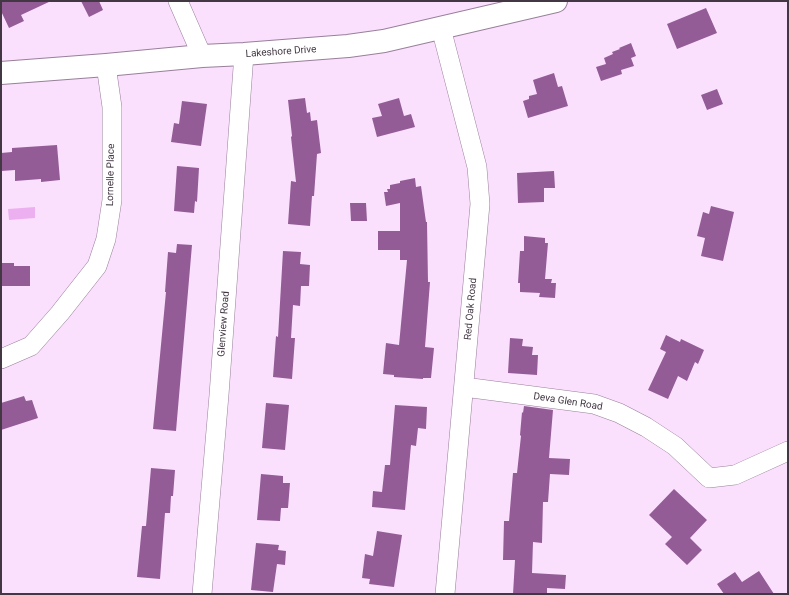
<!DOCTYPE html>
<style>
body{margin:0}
#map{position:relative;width:789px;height:595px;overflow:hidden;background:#fbe0fd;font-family:Roboto,sans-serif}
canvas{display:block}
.frame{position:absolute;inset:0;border:2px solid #423743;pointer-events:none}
</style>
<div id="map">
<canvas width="789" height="595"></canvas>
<div class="frame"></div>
</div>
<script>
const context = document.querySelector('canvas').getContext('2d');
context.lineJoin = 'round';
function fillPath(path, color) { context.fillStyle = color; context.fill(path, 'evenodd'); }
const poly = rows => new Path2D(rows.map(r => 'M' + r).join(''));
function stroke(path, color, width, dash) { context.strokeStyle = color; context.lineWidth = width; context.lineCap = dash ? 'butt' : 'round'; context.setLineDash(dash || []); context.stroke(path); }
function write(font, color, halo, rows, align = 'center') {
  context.font = font + ' Roboto,sans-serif'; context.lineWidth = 4; context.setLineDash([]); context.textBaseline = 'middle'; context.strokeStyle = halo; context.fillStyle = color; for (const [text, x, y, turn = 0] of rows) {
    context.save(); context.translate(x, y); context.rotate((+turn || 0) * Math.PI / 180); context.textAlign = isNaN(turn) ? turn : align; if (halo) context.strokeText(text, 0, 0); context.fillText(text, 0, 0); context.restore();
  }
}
const water = poly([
 [35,207,35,218,9,220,8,209]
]);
const building = poly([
 [1,1,51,1,21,15,24,21,9,28,1,11],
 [81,1,99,1,103,10,89,17],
 [706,8,717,33,677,49,667,24],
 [631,43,636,56,631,58,634,66,621,70,622,74,601,81,596,67,606,64,604,58,613,54,612,52,620,49,619,48],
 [554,73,558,87,562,86,568,106,528,118,523,101,529,99,529,96,537,94,533,80],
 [717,89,723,104,707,110,701,95],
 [305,98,307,113,310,112,311,121,317,120,321,153,317,154,314,196,312,196,310,226,288,224,291,181,296,182,291,137,292,136,288,100],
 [399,98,404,116,411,114,415,127,377,137,372,118,382,116,378,104],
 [182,101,207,104,201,146,171,142,174,123,179,124],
 [57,145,60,180,41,182,41,179,15,181,15,170,1,171,1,153,12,152,12,148],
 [177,166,199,168,197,202,195,201,194,213,174,211],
 [554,171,555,188,544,188,544,202,518,203,517,173],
 [415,178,416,187,421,186,426,222,427,222,428,282,430,282,425,347,434,348,431,378,423,378,423,379,394,377,394,375,383,374,386,343,399,345,407,260,400,260,400,250,378,250,378,231,400,231,400,203,386,206,384,192,388,192,387,189,390,189,390,185,400,183,400,181],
 [350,203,366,203,367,221,351,221],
 [711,206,734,212,723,261,701,256,705,238,697,236,703,212,709,214],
 [524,236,545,238,545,243,548,243,545,279,552,279,551,283,556,283,555,298,539,297,540,293,520,292,520,283,518,283,520,251,524,251],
 [177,244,192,245,176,431,153,429,166,292,165,292,168,252,176,253],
 [283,251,301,252,300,264,310,265,309,286,301,286,300,306,293,305,291,338,295,338,292,379,273,377,276,336,278,337],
 [1,263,14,263,14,266,30,266,30,286,1,286],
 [666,335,680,342,681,339,704,350,698,364,695,362,687,381,678,376,668,399,648,390,666,352,660,349],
 [510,338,523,339,522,346,533,347,532,355,538,355,537,375,508,373],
 [24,396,26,401,32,400,38,418,1,430,1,403],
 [266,403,289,405,285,450,262,448],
 [395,405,427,407,426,429,418,428,416,446,411,445,405,510,372,507,373,491,382,492,385,465,390,465],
 [524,406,553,410,549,458,570,459,569,475,550,474,548,502,543,502,542,543,533,542,532,573,566,575,565,589,547,588,547,594,513,594,515,560,503,560,504,521,509,521,513,473,517,473,521,436,520,435,522,412,523,413],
 [151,468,175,470,173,496,171,496,170,513,165,513,160,579,137,577,142,526,146,526],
 [261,474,283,476,283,483,290,483,288,508,281,508,280,521,257,520],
 [674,489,707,520,690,538,702,550,687,565,665,544,672,537,649,515],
 [377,531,402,535,394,587,369,584,370,579,362,578,365,554,373,556],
 [256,543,279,545,278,550,286,551,285,565,277,564,273,592,251,590],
 [759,571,774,594,724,594,717,584,735,572,742,582]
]);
const minor = poly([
 [178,1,202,56],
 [441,28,477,167,480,204,445,594],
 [1,359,31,346,60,313,97,266,106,239,112,200,112,107,106,65],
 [464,387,594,404,619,413,646,427,675,446,709,478,735,475,788,451],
 [202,594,219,395,244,54]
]);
const tertiary = poly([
 [1,73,106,65,202,56,244,54,348,46,384,41,556,1]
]);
const streetNames = [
 ["Lakeshore Drive",281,52,-4],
 ["Lornelle Place",111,175,-89],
 ["Red Oak Road",471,309,-85],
 ["Glenview Road",224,324,-86],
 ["Deva Glen Road",568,402,9]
];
fillPath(water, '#ecb0f1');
fillPath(building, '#935c97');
stroke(minor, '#987f9a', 20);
stroke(tertiary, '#987f9a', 24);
stroke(minor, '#fff', 19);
stroke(tertiary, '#fff', 22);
write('10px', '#423743', '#fff', streetNames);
</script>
